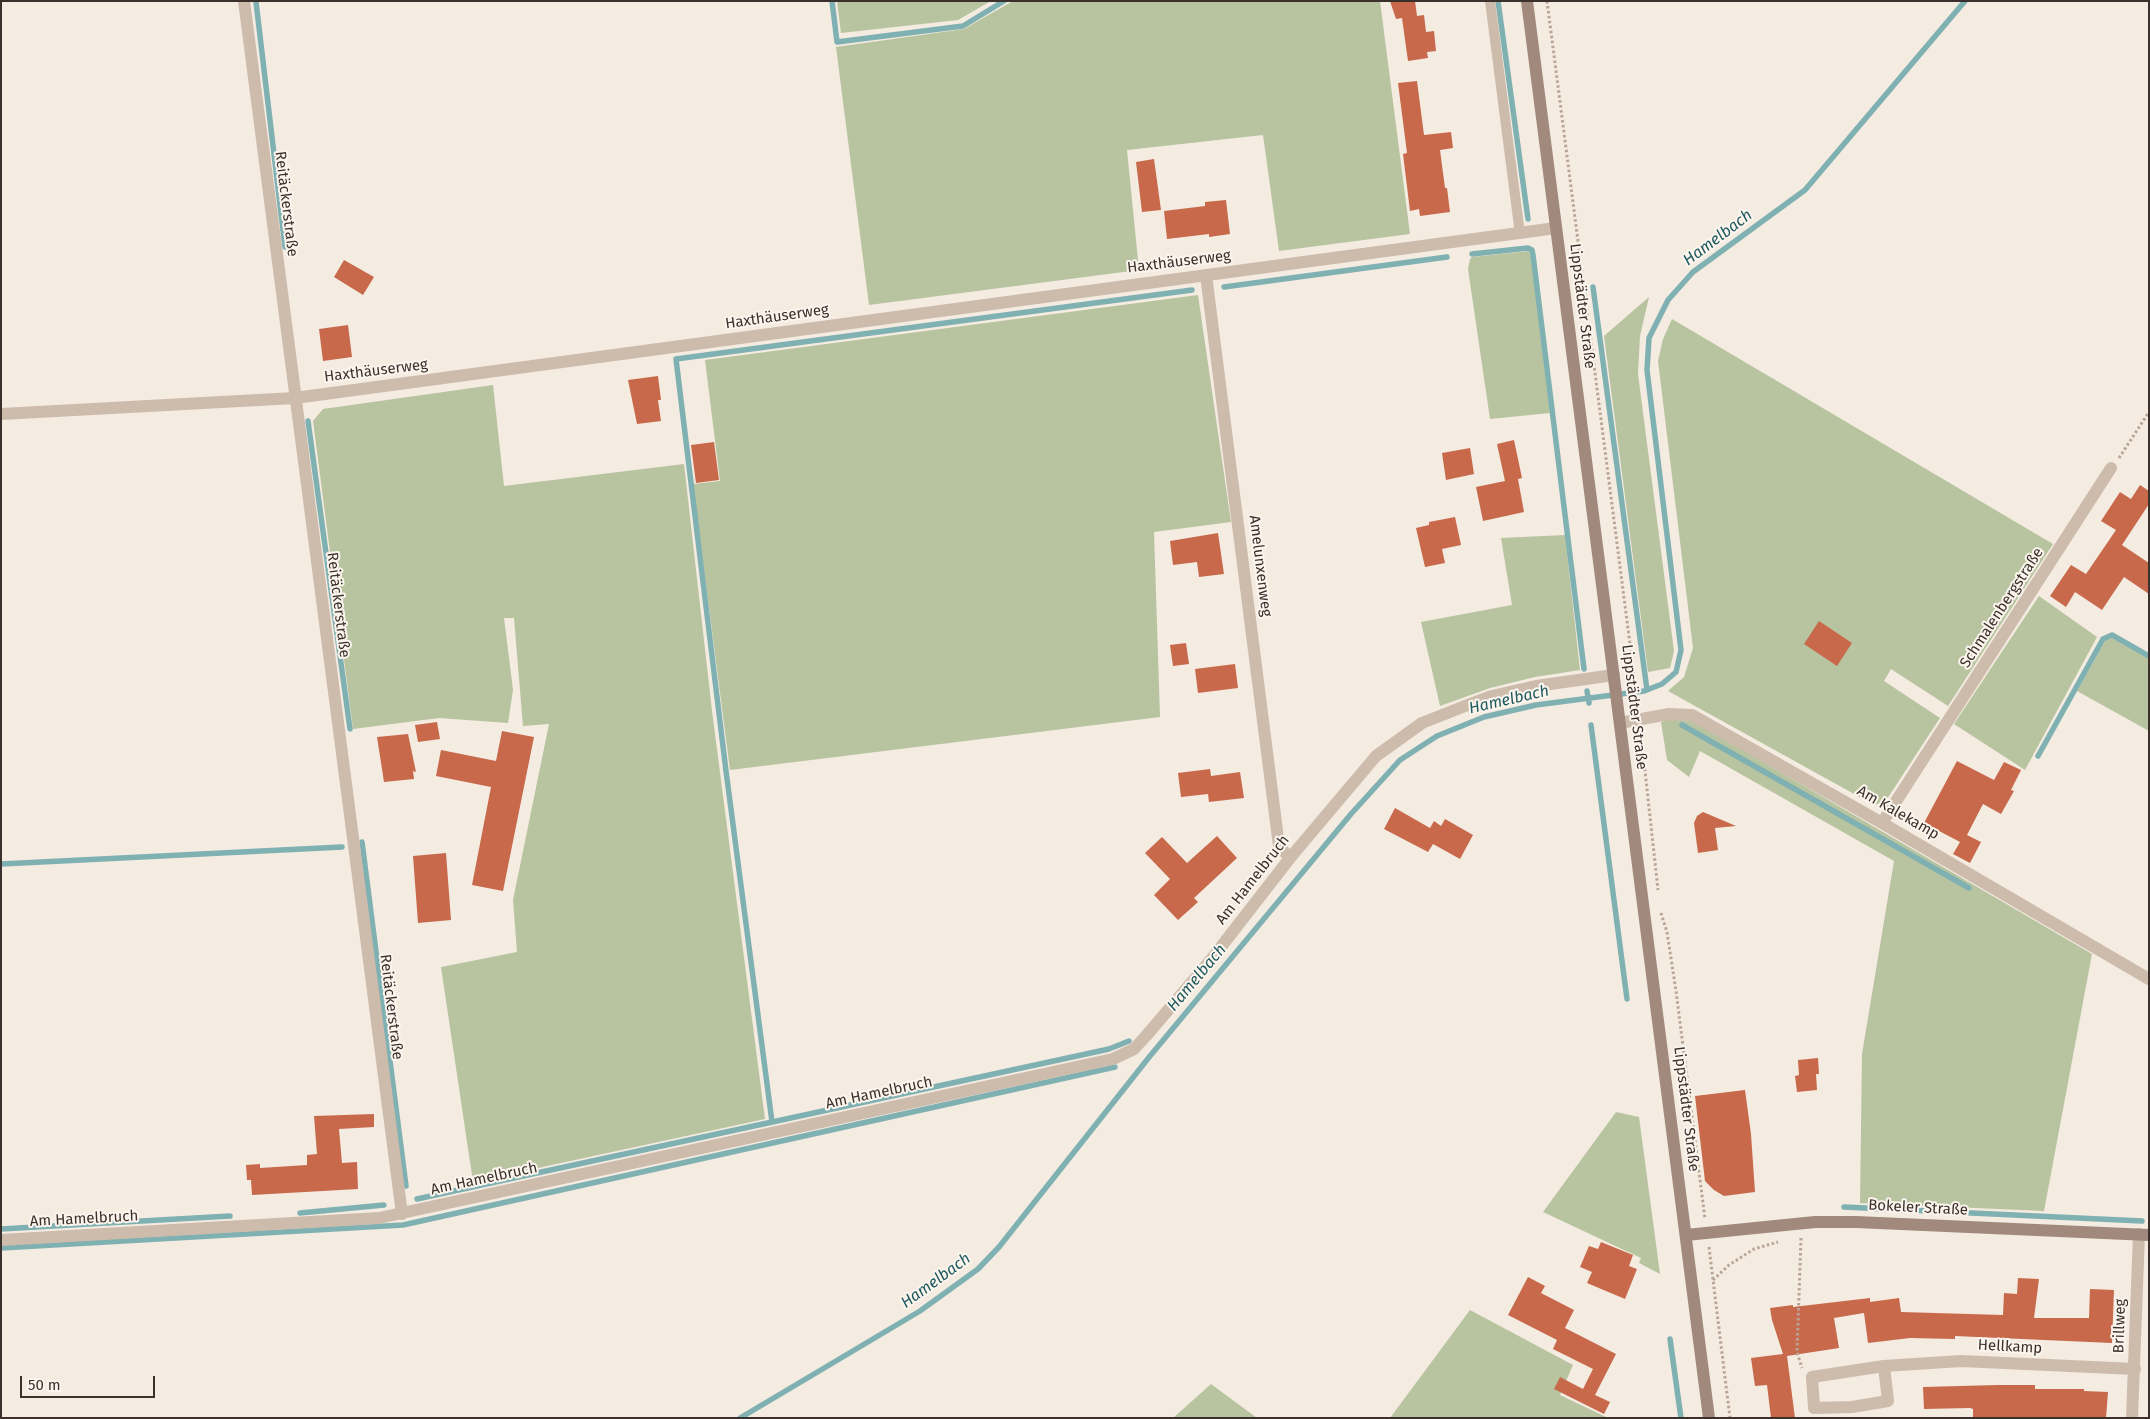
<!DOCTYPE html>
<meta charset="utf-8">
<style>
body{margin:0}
#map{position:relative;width:2150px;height:1419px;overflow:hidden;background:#f4ebe1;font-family:"Fira Sans",sans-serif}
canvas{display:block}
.frame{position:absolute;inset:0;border:2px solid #3b302b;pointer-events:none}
.scale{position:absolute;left:20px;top:1376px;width:135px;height:22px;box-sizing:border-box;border:2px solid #3b302b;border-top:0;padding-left:6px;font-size:15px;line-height:18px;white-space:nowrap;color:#3b302b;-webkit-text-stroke:4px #fbf5ee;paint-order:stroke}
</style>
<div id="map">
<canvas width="2150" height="1419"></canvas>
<div class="frame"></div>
<div class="scale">50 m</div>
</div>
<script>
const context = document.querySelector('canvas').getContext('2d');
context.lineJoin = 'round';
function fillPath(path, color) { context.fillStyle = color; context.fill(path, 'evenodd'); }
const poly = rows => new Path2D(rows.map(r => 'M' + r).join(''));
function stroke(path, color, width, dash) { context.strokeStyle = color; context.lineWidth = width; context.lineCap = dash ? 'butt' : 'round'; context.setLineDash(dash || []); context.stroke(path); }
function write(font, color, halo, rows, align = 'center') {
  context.font = font + ' "Fira Sans",sans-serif'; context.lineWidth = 4; context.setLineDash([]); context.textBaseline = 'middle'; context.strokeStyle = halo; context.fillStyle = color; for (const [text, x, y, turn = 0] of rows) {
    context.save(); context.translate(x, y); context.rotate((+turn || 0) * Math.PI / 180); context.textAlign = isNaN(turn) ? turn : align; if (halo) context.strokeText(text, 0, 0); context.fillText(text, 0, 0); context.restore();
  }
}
const green = poly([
 [837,1,991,1,958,20,841,33],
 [1013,1,1380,1,1410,234,1279,251,1263,135,1127,150,1139,270,869,305,836,47,964,29],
 [1529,251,1531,256,1550,413,1490,419,1468,269,1470,259,1472,257],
 [1198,295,1231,522,1154,532,1160,717,730,770,693,484,720,481,705,360],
 [1649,297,1640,336,1638,374,1674,651,1670,668,1648,672,1604,336],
 [1672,319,2053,544,1948,706,1891,669,1884,681,1940,718,1885,802,1874,805,1668,691,1684,677,1693,648,1658,361,1663,339],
 [493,385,504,486,684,464,712,711,765,1119,473,1182,441,967,517,952,513,900,549,724,523,726,514,618,504,618,513,690,508,723,439,718,353,729,313,421,323,409],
 [1565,535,1580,670,1535,677,1490,688,1440,706,1421,622,1512,605,1501,538],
 [2039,596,2097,637,2025,770,1954,724],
 [2112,638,2149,659,2149,731,2077,691,2105,641],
 [1670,719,1693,721,2092,954,2044,1211,1860,1203,1862,1054,1894,861,1700,751,1689,777,1667,760,1661,722],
 [1616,1112,1639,1117,1660,1274,1639,1263,1641,1258,1543,1212],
 [1470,1310,1573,1365,1560,1395,1608,1418,1390,1418],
 [1211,1384,1257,1418,1173,1418]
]);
const stream = poly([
 [832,1,837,42,963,26,1004,1],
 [1498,1,1528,219],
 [256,2,285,247],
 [1472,254,1528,248,1532,250,1533,255,1584,669],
 [1224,287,1447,257],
 [1593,287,1647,690],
 [308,421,350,729],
 [1587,691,1589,703],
 [1591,725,1627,999],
 [1682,725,1969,888],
 [2038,756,2103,639,2112,635,2149,656],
 [362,842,406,1186],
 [1,864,342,847],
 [772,1122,726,771,676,359,1192,290],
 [417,1199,1109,1049,1129,1041],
 [1844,1207,2142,1221],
 [300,1213,384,1205],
 [1,1229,230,1216],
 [1,1248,403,1225,1115,1067],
 [1670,1339,1681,1418],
 [740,1418,920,1311,978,1269,999,1247,1150,1056,1351,814,1400,760,1437,736,1484,717,1536,705,1644,691,1662,684,1676,672,1681,650,1647,370,1649,338,1668,300,1693,272,1805,190,1965,1]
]);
const building = poly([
 [1390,1,1415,1,1417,16,1424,15,1426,32,1434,31,1436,51,1427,52,1428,58,1408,61,1402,18,1396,19],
 [1417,81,1424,135,1451,132,1453,148,1440,150,1445,188,1447,188,1450,212,1420,216,1419,209,1410,211,1403,154,1407,153,1398,83],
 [1154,159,1161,210,1142,212,1136,162],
 [1226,200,1230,234,1209,237,1209,234,1167,239,1164,211,1205,206,1205,202],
 [344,260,374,277,363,295,334,277],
 [348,325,352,357,323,361,319,329],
 [658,376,661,400,658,400,661,421,637,424,628,380],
 [1514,440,1522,478,1518,479,1524,512,1483,521,1476,487,1505,481,1497,444],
 [714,442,719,480,696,483,691,445],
 [1470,448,1474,474,1446,480,1442,453],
 [2140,485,2149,491,2149,504,2122,545,2149,563,2149,594,2124,577,2102,610,2075,592,2066,607,2050,596,2071,565,2086,574,2116,530,2101,521,2120,492,2131,499],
 [1455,517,1461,545,1442,549,1445,563,1425,567,1416,528,1429,525,1429,522],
 [1218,533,1224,574,1199,577,1197,562,1173,565,1170,541],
 [1819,621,1852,643,1837,666,1804,644],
 [1186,643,1189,664,1173,666,1170,645],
 [1235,664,1238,688,1198,693,1195,669],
 [437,722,440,739,418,742,415,725],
 [502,731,534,737,503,891,472,885,491,787,436,776,441,750,496,761],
 [408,734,416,772,413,771,414,779,384,782,377,737],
 [1957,761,1994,780,2004,762,2021,770,2011,790,2014,791,2001,814,1983,804,1967,835,1981,842,1970,863,1953,854,1960,842,1924,823],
 [1210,769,1211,776,1240,772,1244,798,1209,802,1208,794,1181,797,1178,773],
 [1395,808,1430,828,1434,821,1441,826,1445,819,1473,835,1460,859,1433,844,1428,852,1384,829],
 [1703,812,1736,826,1715,828,1718,850,1698,853,1694,823,1697,816],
 [1217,836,1237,858,1194,898,1198,902,1178,920,1154,895,1170,879,1145,853,1162,837,1187,863],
 [446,853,451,920,418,923,413,856],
 [1818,1058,1819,1074,1816,1074,1817,1090,1797,1092,1795,1076,1799,1075,1798,1060],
 [1745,1090,1751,1134,1755,1192,1724,1196,1714,1190,1705,1181,1695,1096],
 [374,1114,374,1127,339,1129,342,1163,357,1162,358,1189,252,1195,251,1180,247,1180,246,1165,260,1164,260,1168,307,1165,307,1155,317,1154,314,1116],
 [1601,1242,1633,1255,1629,1266,1637,1269,1625,1299,1587,1283,1592,1272,1580,1267,1589,1246,1598,1249],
 [1528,1277,1545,1286,1541,1293,1574,1310,1565,1328,1616,1354,1595,1395,1610,1402,1604,1414,1554,1389,1560,1377,1583,1389,1593,1369,1553,1349,1557,1340,1508,1315],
 [2018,1278,2039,1279,2034,1318,2089,1318,2090,1289,2114,1290,2112,1343,1955,1336,1955,1339,1910,1338,1868,1343,1864,1313,1834,1318,1839,1348,1787,1356,1795,1418,1771,1418,1767,1385,1755,1386,1751,1358,1783,1354,1772,1320,1770,1308,1793,1305,1793,1307,1870,1298,1870,1302,1899,1298,1901,1312,2003,1315,2004,1293,2017,1294],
 [1998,1385,2035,1385,2035,1389,2084,1389,2084,1391,2108,1392,2106,1418,1973,1418,1973,1409,1970,1408,1924,1409,1923,1387]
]);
const path = poly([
 [1547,1,1638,706],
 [2119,458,2149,412],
 [1641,734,1658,890],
 [1661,913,1667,932,1676,991,1705,1219],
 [1801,1238,1797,1352,1802,1368],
 [1709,1247,1730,1418],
 [1713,1280,1729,1265,1754,1249,1778,1242]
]);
const lane = poly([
 [1490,1,1520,234]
]);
const street = poly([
 [244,1,402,1214],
 [1206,275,1279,846,1290,858],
 [1,414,295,398,1556,228],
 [1620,723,1669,714,1692,715,1882,823,2149,979],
 [1882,823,2111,468],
 [1,1240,379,1218,1113,1059,1134,1049,1146,1036,1210,961,1290,858,1376,756,1422,723,1465,706,1492,696,1536,686,1614,675],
 [1884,1366,1888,1401,1852,1407,1814,1408,1812,1377,1884,1366,1961,1361,2135,1369],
 [2132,1418,2139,1234]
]);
const secondary = poly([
 [1527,1,1709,1418],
 [1686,1235,1815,1222,1856,1222,2149,1235]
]);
const streetNames = [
 ["Reitäckerstraße",286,204,83],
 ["Haxthäuserweg",1179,262,-7],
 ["Lippstädter Straße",1582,306,83],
 ["Haxthäuserweg",777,317,-8],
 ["Haxthäuserweg",376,371,-7],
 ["Amelunxenweg",1260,566,83],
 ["Reitäckerstraße",338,605,83],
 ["Schmalenbergstraße",2002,608,-57],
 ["Lippstädter Straße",1634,707,83],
 ["Am Kalekamp",1898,813,30],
 ["Am Hamelbruch",1253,880,-52],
 ["Reitäckerstraße",391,1007,83],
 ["Am Hamelbruch",879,1093,-12],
 ["Lippstädter Straße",1686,1109,83],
 ["Am Hamelbruch",484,1179,-12],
 ["Bokeler Straße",1918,1208,3],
 ["Am Hamelbruch",84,1219,-3],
 ["Brillweg",2120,1326,-88],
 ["Hellkamp",2010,1347,3]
];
const waterNames = [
 ["Hamelbach",1718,238,-37],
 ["Hamelbach",1509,700,-13],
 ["Hamelbach",1197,978,-50],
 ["Hamelbach",936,1281,-36]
];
fillPath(green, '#b8c4a0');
stroke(stream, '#7fb0b2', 5.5);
fillPath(building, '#c8694b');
stroke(path, '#b9a596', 3, [2.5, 2.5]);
stroke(lane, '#cdbbac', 10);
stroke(street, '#cdbbac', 12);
stroke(secondary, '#a18a7d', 12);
write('15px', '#3b302b', '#fbf5ee', streetNames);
write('italic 16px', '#1f5a5e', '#fbf5ee', waterNames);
</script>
